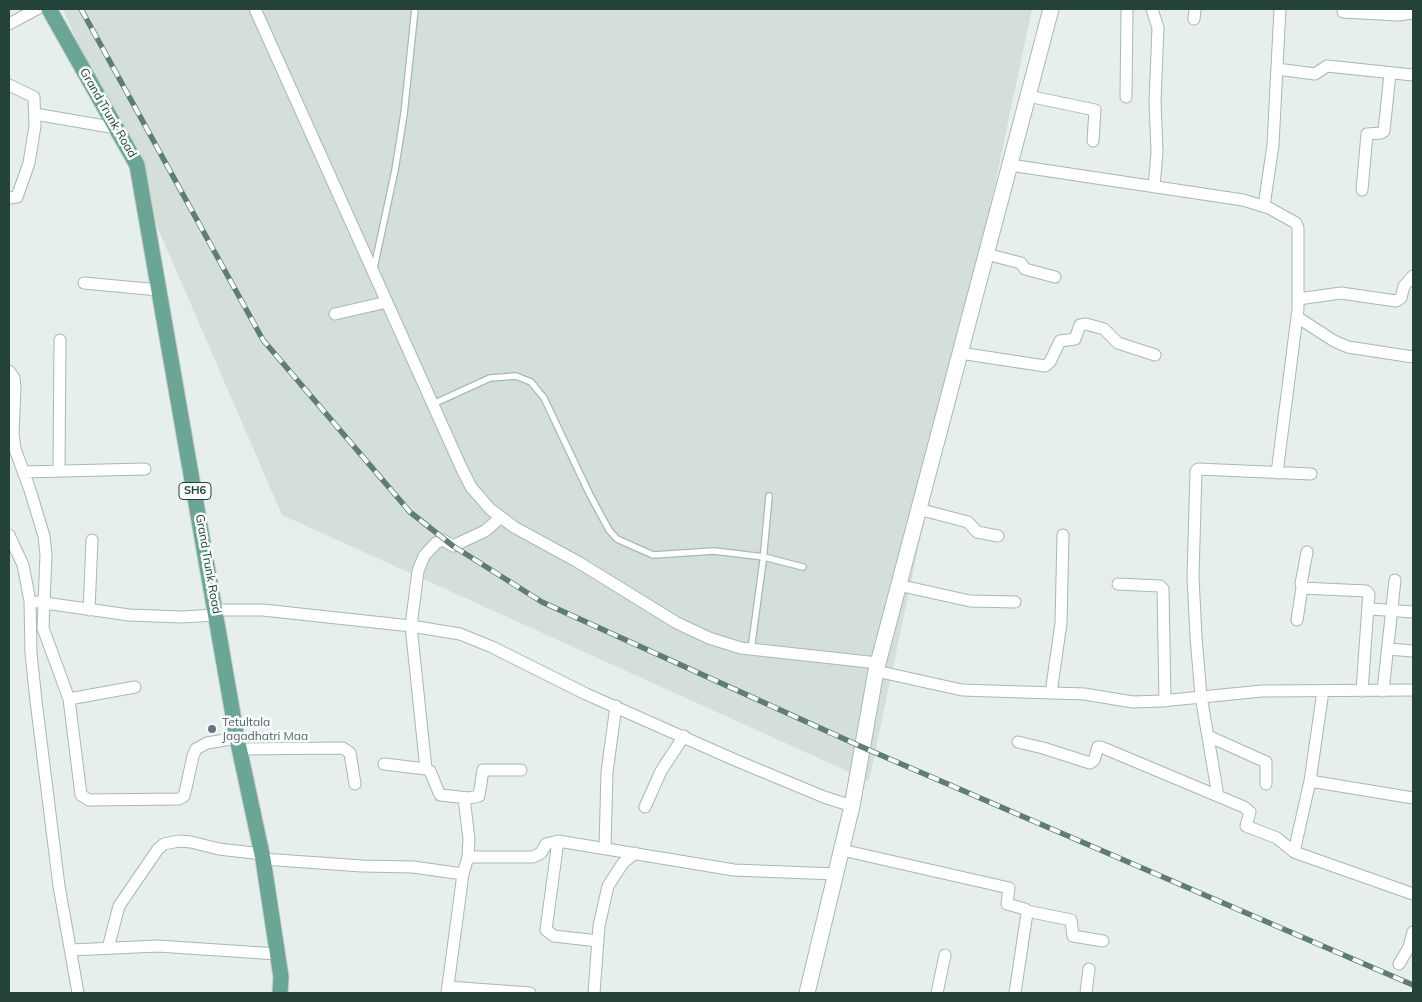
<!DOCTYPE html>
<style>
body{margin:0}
#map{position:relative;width:1422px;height:1002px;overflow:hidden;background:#e6efeb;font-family:Mulish,sans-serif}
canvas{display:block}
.frame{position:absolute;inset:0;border:10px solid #24423a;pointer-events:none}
</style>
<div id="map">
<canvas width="1422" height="1002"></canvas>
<div class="frame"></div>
</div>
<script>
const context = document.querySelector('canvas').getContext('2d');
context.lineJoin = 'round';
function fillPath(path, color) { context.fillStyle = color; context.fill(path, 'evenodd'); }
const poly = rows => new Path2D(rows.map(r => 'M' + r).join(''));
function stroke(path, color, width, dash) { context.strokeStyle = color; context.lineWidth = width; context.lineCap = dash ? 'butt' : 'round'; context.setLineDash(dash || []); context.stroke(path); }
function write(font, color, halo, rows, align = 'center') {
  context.font = font + ' Mulish,sans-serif'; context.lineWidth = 5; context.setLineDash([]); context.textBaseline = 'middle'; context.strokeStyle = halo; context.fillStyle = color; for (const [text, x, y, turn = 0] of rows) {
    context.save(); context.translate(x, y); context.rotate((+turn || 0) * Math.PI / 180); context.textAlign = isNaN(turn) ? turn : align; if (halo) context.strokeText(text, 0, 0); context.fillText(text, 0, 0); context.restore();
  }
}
const built = poly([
 [63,9,1032,9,869,781,282,515]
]);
const service = poly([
 [374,268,395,170,404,114,415,9],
 [433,404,490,378,516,376,531,382,544,398,590,495,609,530,617,539,653,555,714,551,764,557,803,567],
 [751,650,763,561,769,496]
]);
const minor = poly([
 [255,9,461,467,471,487,490,509,514,527,578,562,677,623,709,638,741,648,878,663],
 [1152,9,1158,28,1155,102,1157,152,1154,187],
 [1343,12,1398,15,1413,13],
 [1194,19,1195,9],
 [9,24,37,9],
 [1277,69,1315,74,1327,66,1413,75],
 [9,85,34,97,35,126,29,163,17,197,9,198],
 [1028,96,1095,110,1093,141],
 [1126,97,1127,9],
 [35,114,116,128],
 [1010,165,1243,200,1269,208,1296,223,1298,228,1298,309,1277,473],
 [1362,190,1367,134,1381,133,1384,131,1390,74],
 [1264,206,1273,145,1280,9],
 [986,254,1021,263,1025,269,1055,277],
 [84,283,159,290],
 [1298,299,1341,293,1396,301,1401,298,1404,286,1413,276],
 [335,314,387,302],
 [1297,317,1334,341,1348,347,1413,357],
 [960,353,1045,366,1050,362,1060,341,1075,339,1080,325,1086,324,1104,329,1118,343,1155,355],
 [9,371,14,378,15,388,13,434,15,449,30,490,44,536,46,555,43,628,69,699,81,795,89,800,179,799,184,796,186,788,193,756,196,749,207,743,237,738],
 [59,470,60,340],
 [23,472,145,469],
 [918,509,968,522,977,532,998,536],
 [9,535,23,565,30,601,31,653,36,701,59,886,78,993],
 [1307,552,1301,584,1302,588,1366,591,1369,594,1368,606,1371,609,1413,612],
 [1118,584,1160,586,1163,589,1165,701],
 [898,585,970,601,1015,602],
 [38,602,129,615,181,617,217,615],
 [89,610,92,540],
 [217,610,263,610,411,626,460,634,492,647,586,694,735,760,824,797,852,806],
 [1297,620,1302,588],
 [1388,649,1413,651],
 [876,671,962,690,1084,694,1133,702,1161,701,1262,691,1413,690],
 [1362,691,1368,606],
 [1383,691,1395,580],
 [1051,693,1061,623,1063,535],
 [69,699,135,687],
 [1208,736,1266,762,1266,784],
 [1018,742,1043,748,1090,763,1094,760,1098,747,1101,747,1244,807,1250,812,1246,826,1277,838,1294,852,1413,894],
 [240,749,343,748,350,753,355,784],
 [384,764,426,769,430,771,440,795,469,798,479,796,483,770,521,770],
 [426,769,411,626,418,571,424,556,436,543,443,540,453,546,485,531,500,518],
 [1310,781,1413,798],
 [1218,796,1201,696,1196,637,1193,577,1196,471,1198,469,1311,474],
 [645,807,661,771,684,736],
 [558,841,546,930,554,936,598,941],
 [605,848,607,772,616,706],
 [842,850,1009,888,1007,904,1025,909,1027,913,1015,993],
 [1294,852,1310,781,1323,691],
 [468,857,533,857,541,853,546,844,558,841,734,870,836,874],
 [263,859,362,866,413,867,463,874],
 [1027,911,1071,920,1073,936,1103,941],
 [108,948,119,906,158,849,164,844,179,841,191,842,219,849,262,854],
 [71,950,158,946,277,954],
 [1399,964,1409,947,1413,932],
 [448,987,530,993],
 [447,993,463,874,468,857,469,839,464,798],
 [594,993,599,926,608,886,623,863,635,853],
 [937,993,945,955],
 [1086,993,1089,969]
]);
const tertiary = poly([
 [807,993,852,806,876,671,1051,9]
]);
const primary = poly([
 [49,9,137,165,237,738,263,859,281,977,280,993]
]);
const rail = poly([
 [81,9,263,340,410,512,453,546,542,602,862,747,1413,985]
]);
const markers = [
 [212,729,5,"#6b7280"]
];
const shields = [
 [195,491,32]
];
const shieldNames = [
 ["SH6",195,491]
];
const streetNames = [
 ["Grand Trunk Road",108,113,60],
 ["Grand Trunk Road",208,564,80]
];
const worshipNames = [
 ["Tetultala",222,722],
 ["Jagadhatri Maa",222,736]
];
fillPath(built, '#d4dfda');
stroke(service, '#a8b8b2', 8);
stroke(minor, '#a8b8b2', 13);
stroke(tertiary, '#a8b8b2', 17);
stroke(primary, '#c2cac8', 17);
stroke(service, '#fff', 5.5);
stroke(minor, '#fff', 11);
stroke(tertiary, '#fff', 15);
stroke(primary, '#6aa596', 15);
stroke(rail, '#5f7d75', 5.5);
stroke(rail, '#f7fbf9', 4, [11]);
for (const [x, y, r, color] of markers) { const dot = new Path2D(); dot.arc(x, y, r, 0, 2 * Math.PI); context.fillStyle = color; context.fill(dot); stroke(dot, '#f7fbf9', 2); }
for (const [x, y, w] of shields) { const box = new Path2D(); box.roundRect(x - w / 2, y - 8.5, w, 17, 4); context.fillStyle = '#f7fbf9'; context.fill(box); stroke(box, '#24423a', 1); }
write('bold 11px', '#24423a', null, shieldNames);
write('12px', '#24423a', '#f7fbf9', streetNames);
write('12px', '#5b616d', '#f7fbf9', worshipNames, 'left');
</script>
